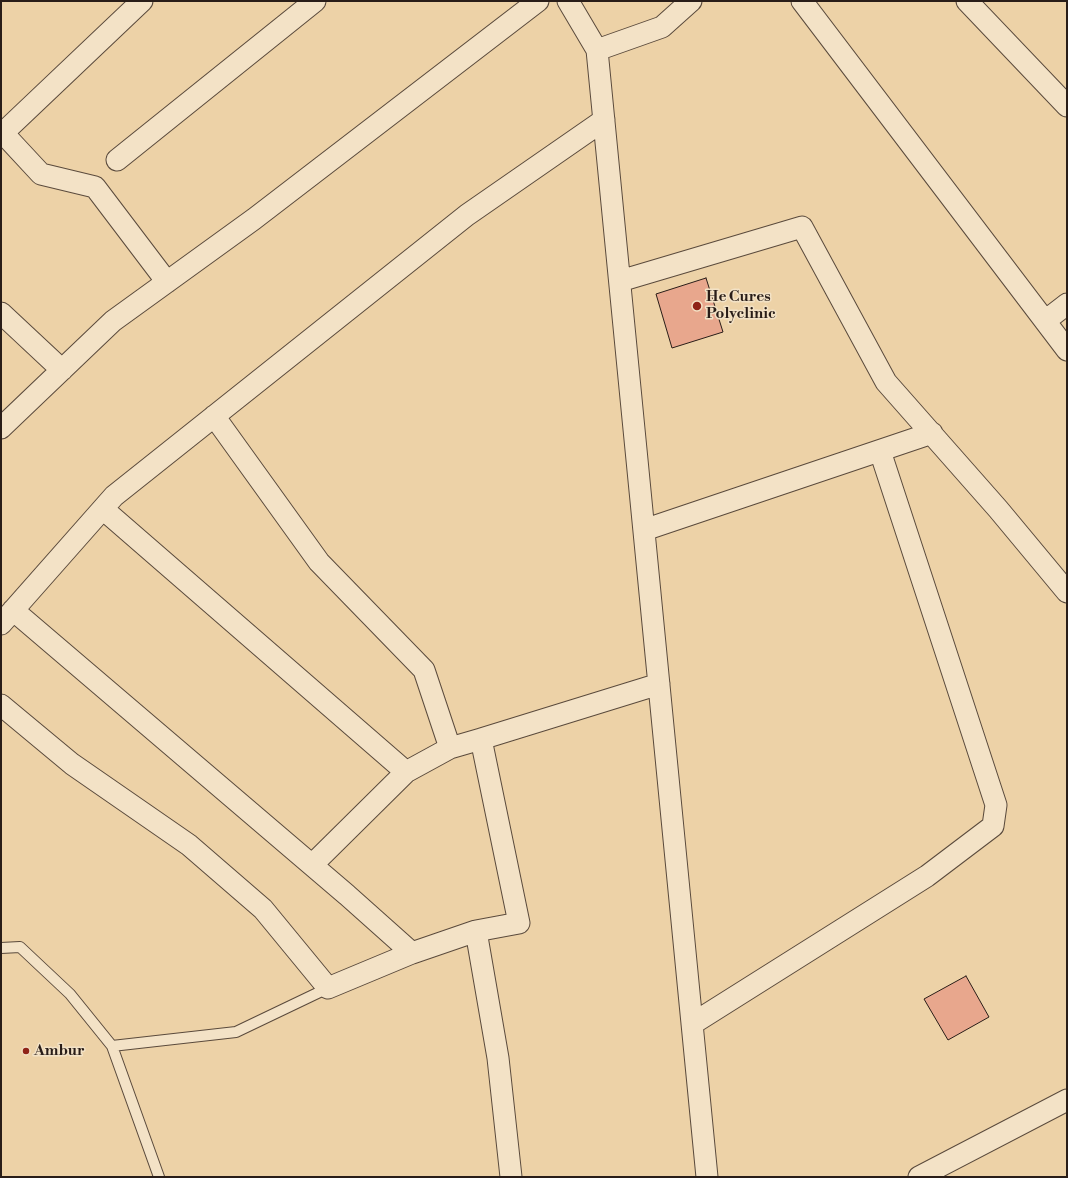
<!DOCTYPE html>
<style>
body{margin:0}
#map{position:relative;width:1068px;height:1178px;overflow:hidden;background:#edd2a7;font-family:"Libre Bodoni",serif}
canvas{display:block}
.frame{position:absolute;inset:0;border:2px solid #291d18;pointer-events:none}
</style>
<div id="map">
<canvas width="1068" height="1178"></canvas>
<div class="frame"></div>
</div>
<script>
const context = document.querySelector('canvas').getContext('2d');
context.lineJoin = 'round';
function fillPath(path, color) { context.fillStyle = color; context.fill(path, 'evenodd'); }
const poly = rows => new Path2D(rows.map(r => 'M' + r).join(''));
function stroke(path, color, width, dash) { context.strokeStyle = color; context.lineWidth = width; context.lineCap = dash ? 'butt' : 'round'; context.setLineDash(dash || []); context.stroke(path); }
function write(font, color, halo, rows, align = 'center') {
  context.font = font + ' "Libre Bodoni",serif'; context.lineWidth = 3; context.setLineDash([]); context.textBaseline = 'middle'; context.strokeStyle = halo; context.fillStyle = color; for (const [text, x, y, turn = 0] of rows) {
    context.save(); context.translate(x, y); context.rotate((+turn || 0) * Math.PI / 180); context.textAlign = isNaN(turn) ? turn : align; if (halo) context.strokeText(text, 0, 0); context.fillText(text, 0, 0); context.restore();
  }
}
const building = poly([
 [706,278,723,332,672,348,656,294,706,278],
 [966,976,989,1017,948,1040,924,999,966,976]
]);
const lane = poly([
 [1,948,20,947,70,994,112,1046,159,1177],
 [112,1046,236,1032,328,988]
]);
const street = poly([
 [568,1,597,50,707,1177],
 [802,1,1067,350],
 [967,1,1067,106],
 [597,50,662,27,691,1],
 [1,131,41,174,95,187,167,282],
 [3,133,142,1],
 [117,160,315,1],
 [620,281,802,227,886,382,998,509,1067,592],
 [1,313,62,370],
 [1045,321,1067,304],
 [214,416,319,562,424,670,450,748],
 [1,428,113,321,254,219,538,1],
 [103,509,406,772],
 [644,530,932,433],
 [1,624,114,496,467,215,604,120],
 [1,705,72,764,189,845,263,909,328,988,412,953,347,895,13,610],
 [481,739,659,684],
 [312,865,406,772,450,748,481,739,519,923,476,931,412,953],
 [476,931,498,1058,511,1177],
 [692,1024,927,876,993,826,996,805,880,451],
 [919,1177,1067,1100]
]);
const markers = [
 [697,306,5,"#8f2418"],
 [26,1051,4,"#8f2418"]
];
const poiNames = [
 ["He Cures",706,297],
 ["Polyclinic",706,314],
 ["Ambur",34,1051]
];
fillPath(building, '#e8a78d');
stroke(building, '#291d18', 1);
stroke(lane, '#5a4a3c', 12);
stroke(street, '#5a4a3c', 23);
stroke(lane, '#f3e2c6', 10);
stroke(street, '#f3e2c6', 21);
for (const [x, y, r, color] of markers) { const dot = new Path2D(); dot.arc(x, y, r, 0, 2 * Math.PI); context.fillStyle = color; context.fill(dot); stroke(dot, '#f3e2c6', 1.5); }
write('bold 15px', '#291d18', '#f3e2c6', poiNames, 'left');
</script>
